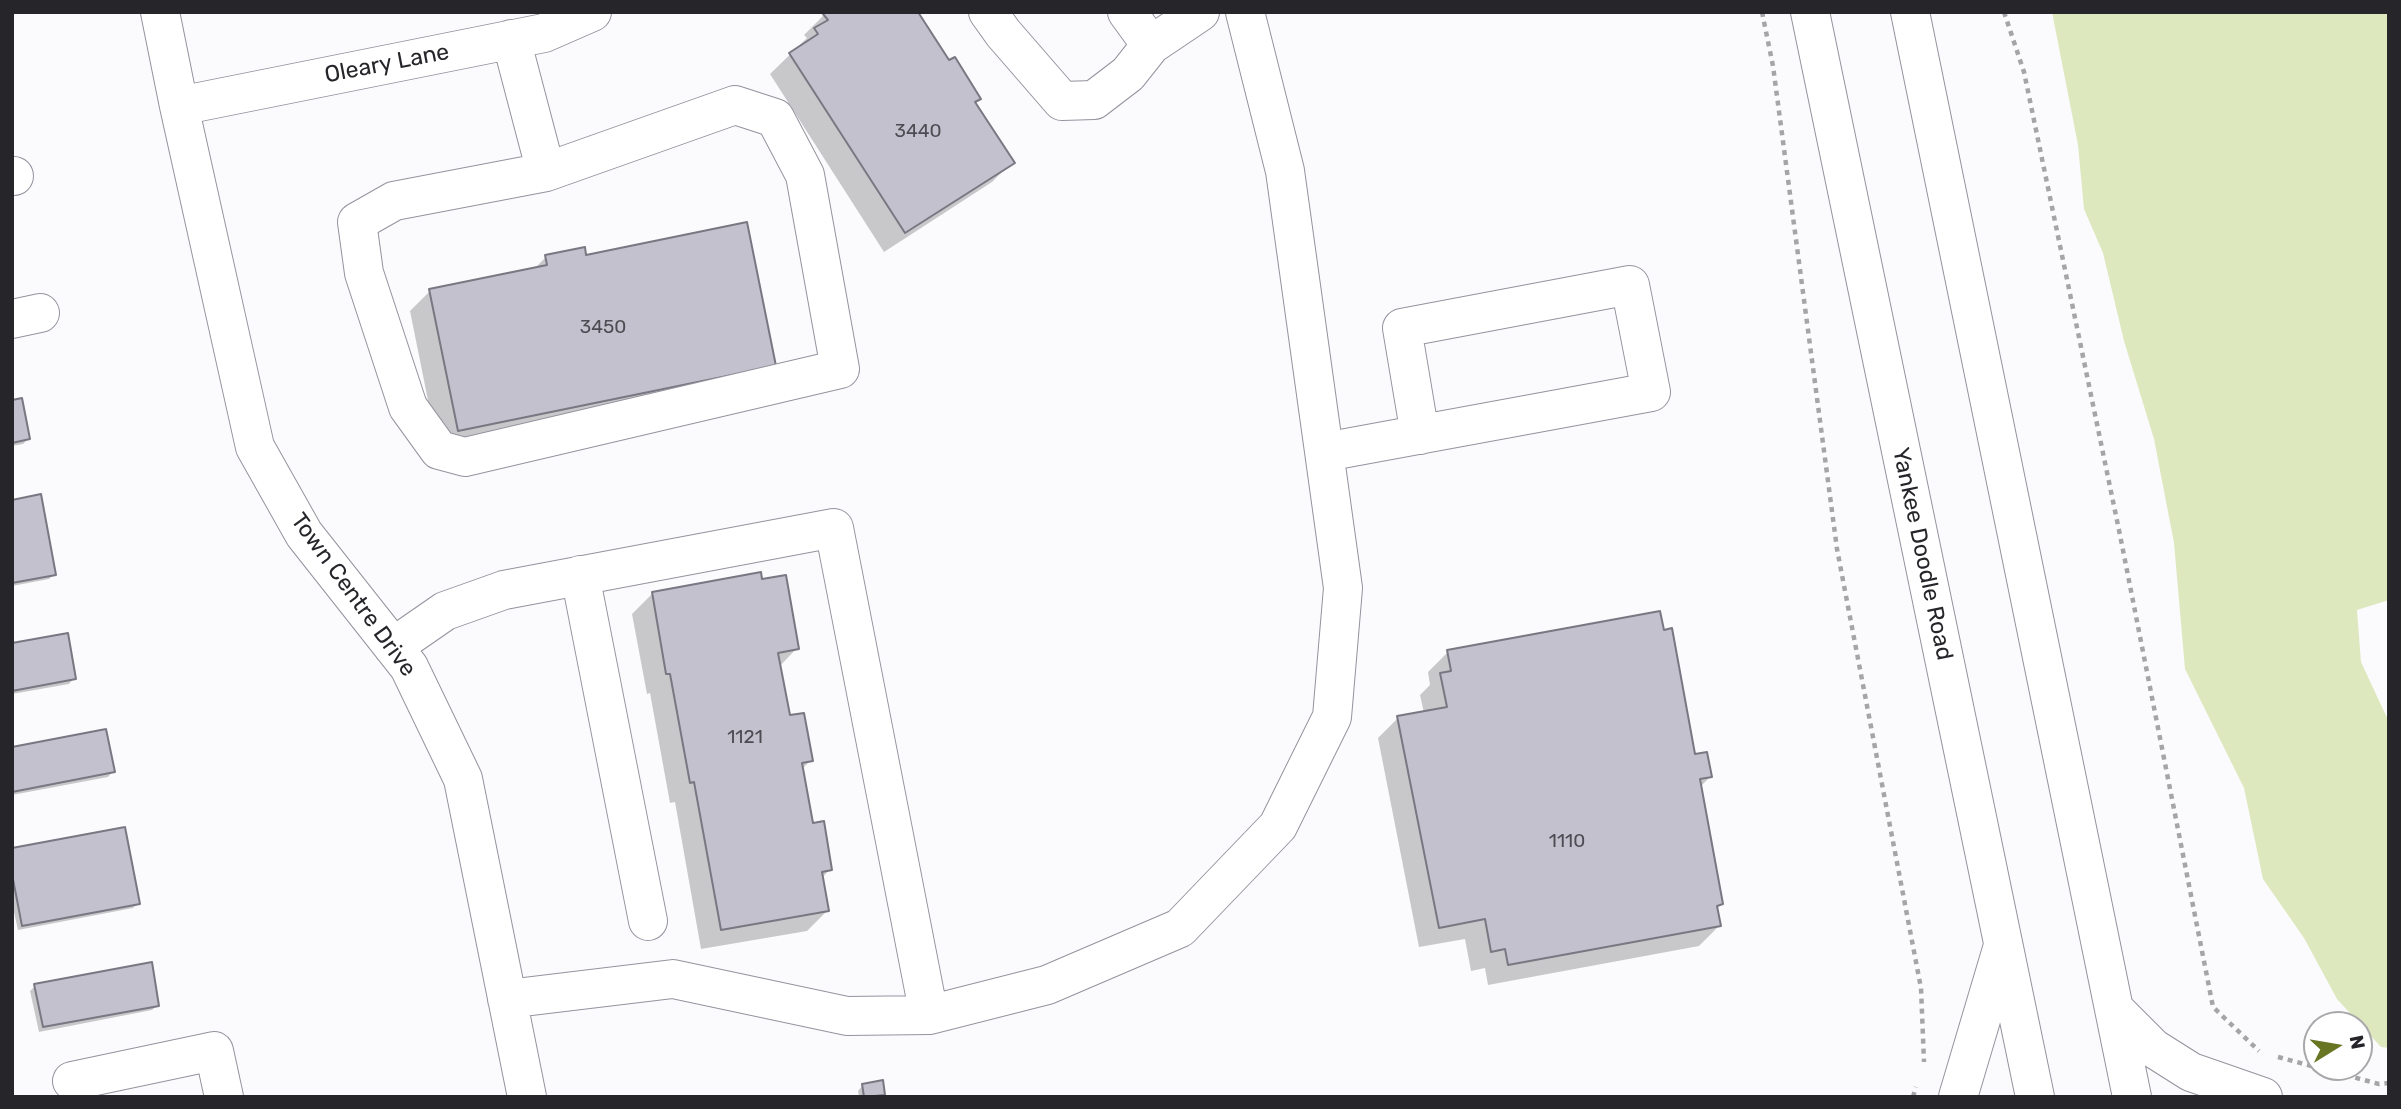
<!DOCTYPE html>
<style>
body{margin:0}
#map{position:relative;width:2401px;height:1109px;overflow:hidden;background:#fbfbfd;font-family:Rubik,sans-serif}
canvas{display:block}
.frame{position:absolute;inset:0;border:14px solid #26252a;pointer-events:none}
.north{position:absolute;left:2303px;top:1011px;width:70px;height:70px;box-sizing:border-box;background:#fff;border:2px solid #a8a8aa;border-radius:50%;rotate:79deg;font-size:19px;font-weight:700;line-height:28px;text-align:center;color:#26252a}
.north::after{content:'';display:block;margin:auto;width:24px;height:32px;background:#687623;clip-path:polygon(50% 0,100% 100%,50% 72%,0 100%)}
</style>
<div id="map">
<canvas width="2401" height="1109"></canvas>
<div class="frame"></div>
<div class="north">N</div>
</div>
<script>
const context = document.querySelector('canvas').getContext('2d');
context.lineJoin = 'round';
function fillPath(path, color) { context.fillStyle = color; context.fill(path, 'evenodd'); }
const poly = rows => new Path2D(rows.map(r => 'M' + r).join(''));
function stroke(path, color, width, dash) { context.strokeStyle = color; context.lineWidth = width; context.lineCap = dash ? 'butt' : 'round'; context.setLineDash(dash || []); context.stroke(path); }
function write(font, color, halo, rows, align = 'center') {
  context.font = font + ' Rubik,sans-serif'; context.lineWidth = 5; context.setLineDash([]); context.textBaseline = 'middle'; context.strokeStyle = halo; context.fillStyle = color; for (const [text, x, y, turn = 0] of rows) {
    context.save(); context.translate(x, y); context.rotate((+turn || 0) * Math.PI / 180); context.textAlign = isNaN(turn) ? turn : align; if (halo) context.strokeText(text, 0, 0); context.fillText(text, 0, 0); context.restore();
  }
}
const green = poly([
 [2052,12,2389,12,2389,600,2357,610,2361,662,2389,722,2389,1048,2381,1047,2337,999,2304,938,2263,879,2244,788,2185,669,2174,543,2154,439,2124,341,2103,253,2084,209,2078,145]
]);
const shadow = poly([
 [824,15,948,63,979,98,974,103,1012,162,992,182,884,252,770,74,807,38,804,35],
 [546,257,585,257,774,365,438,450,410,311,430,291,533,270],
 [12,402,28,439,23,444,12,446],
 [12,501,54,574,49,579,12,586],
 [761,581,797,648,779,667,788,717,811,760,802,769,812,825,830,869,822,878,827,911,807,931,701,949,675,802,670,803,650,693,647,694,632,614,653,593],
 [12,645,74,678,69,684,12,694],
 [1448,652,1694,756,1710,777,1700,787,1721,904,1716,909,1719,926,1699,946,1488,985,1485,968,1471,971,1465,939,1419,947,1378,738,1398,718,1424,713,1420,695,1430,685,1428,672],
 [12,749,113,771,108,777,12,795],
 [12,850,138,903,133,908,18,930,12,903],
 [35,986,158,1005,152,1010,39,1032,30,991],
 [863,1085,883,1094,881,1097,859,1097,858,1091]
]);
const building = poly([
 [826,12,918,12,949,60,955,57,981,99,975,102,1015,163,905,233,789,53,818,34,814,28,828,20,823,14,826,12],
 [747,222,776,366,458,431,429,289,547,265,545,255,585,247,586,255,747,222],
 [22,398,30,439,12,443,12,400,22,398],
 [41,494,56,575,12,583,12,500,41,494],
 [761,572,762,579,786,575,799,649,778,653,790,715,804,713,813,761,802,763,813,823,824,821,832,870,822,872,829,911,721,930,694,782,690,783,670,674,666,674,652,592,761,572],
 [1660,611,1664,630,1672,628,1695,754,1707,752,1712,777,1700,779,1723,904,1717,906,1721,926,1508,965,1505,949,1491,952,1485,919,1439,928,1397,716,1447,707,1440,673,1451,671,1447,650,1660,611],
 [68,633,76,679,12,691,12,643,68,633],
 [106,729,115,772,12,792,12,747,106,729],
 [125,827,140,904,22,926,12,874,12,848,125,827],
 [152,962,159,1006,43,1027,34,984,152,962],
 [883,1080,885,1095,864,1097,862,1084,883,1080]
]);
const path = poly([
 [1762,12,1773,66,1837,549,1921,988,1924,1062],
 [2004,12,2024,72,2120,535,2213,1007,2259,1051],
 [2278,1057,2379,1084,2389,1083],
 [1913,1097,1916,1087]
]);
const minor = poly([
 [160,12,179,106,255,447,304,534,409,667,463,779,527,1097],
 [988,12,1003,33,1062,101,1094,100,1128,74,1151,45,1200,12],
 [1127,12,1151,45],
 [511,39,546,172,735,105,775,118,805,175,840,369,465,457,439,450,408,407,364,273,357,222,394,201,546,172],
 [179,106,544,33,592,12],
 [12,176,14,176],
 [12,319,40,313],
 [1325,452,1651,392,1630,285,1402,328,1420,435],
 [580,575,648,921],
 [393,647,445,611,504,590,834,528,929,1015],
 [507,999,673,979,847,1016,929,1015,1047,985,1180,928,1278,826,1332,717,1343,588,1285,171,1245,12],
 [72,1081,214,1051,224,1097]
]);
const major = poly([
 [1810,12,2035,1097],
 [1910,12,2132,1097],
 [2114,1009,2153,1048,2191,1072,2263,1097],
 [1958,1097,2002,949]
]);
const numberNames = [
 ["3440",918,132],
 ["3450",603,328],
 ["1121",745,738],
 ["1110",1567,842]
];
const streetNames = [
 ["Oleary Lane",387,64,-11],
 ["Yankee Doodle Road",1922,554,78],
 ["Town Centre Drive",353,595,54]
];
fillPath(green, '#dee8bf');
fillPath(shadow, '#0003');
fillPath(building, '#c3c1cd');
stroke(building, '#797782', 2);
stroke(minor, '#95939e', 40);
stroke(major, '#95939e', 40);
stroke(path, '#a5a4a7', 4.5, [5, 5]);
stroke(minor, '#fff', 38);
stroke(major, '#fff', 38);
write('19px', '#4d4c53', null, numberNames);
write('23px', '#26252a', '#fff', streetNames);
</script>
